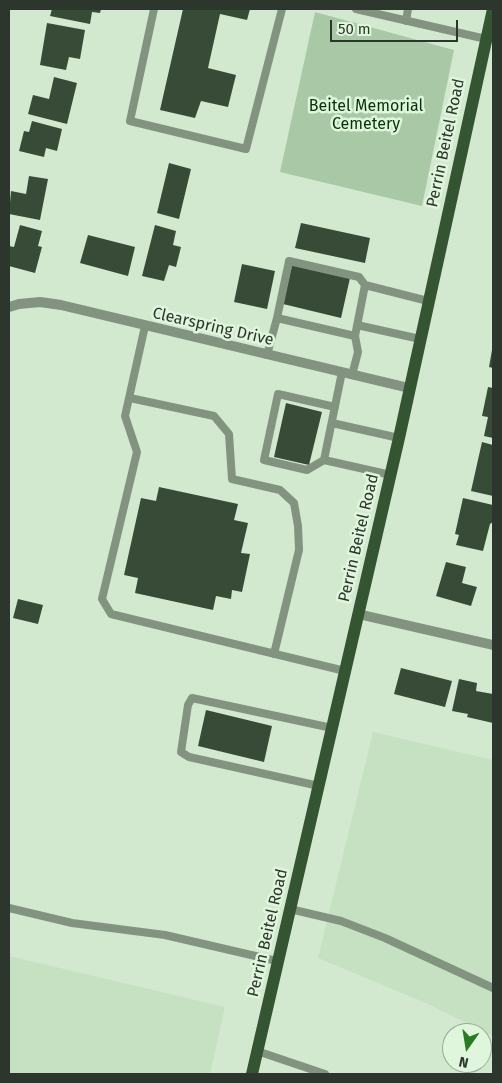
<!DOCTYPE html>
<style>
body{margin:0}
#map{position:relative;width:502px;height:1083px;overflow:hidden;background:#d2e9d0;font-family:"Fira Sans",sans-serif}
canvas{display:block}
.frame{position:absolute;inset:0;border:10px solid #2d362c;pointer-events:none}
.north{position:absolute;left:442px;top:1023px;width:50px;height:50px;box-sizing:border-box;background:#dff6dd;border:1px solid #98a996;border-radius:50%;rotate:193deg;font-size:14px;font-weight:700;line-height:20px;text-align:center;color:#2d362c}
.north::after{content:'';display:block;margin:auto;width:18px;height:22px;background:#287a25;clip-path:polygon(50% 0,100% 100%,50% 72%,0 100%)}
.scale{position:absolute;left:330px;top:20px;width:128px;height:22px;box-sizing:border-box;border:2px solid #2d362c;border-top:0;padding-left:6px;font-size:15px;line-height:18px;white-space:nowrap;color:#2d362c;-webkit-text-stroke:4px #dff6dd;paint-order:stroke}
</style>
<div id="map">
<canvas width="502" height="1083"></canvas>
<div class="frame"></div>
<div class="north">N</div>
<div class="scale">50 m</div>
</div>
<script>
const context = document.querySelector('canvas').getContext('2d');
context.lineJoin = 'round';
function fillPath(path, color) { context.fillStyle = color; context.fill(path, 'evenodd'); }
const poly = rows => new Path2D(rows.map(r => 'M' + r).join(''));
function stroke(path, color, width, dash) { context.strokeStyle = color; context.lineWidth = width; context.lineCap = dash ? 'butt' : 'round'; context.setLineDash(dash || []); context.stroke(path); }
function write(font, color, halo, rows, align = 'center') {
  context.font = font + ' "Fira Sans",sans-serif'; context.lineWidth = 5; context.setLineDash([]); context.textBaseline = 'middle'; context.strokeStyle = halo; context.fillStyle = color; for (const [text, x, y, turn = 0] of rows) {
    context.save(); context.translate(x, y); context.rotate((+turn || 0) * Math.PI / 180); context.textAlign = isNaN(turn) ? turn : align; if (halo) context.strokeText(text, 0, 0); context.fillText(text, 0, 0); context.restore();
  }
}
const built = poly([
 [373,732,493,760,493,1036,428,1004,318,958],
 [9,956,225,1007,210,1074,9,1074]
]);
const green = poly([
 [315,12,454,50,422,206,280,172]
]);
const building = poly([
 [52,9,101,9,100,13,92,12,90,24,50,16],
 [183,9,250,9,247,20,220,14,208,68,236,75,228,107,201,101,195,118,160,110],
 [47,23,85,30,80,59,69,57,66,70,40,65],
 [54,77,77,83,67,124,28,114,33,95,49,99],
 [32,121,62,129,57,151,46,148,44,157,19,151,24,131,29,132],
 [169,163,191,169,179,219,157,213],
 [29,176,48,179,40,220,9,214,11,191,26,194],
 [301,223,370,238,365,263,295,248],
 [20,225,42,231,38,246,42,247,35,273,9,266,9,246,14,247],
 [155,225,176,231,173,245,181,247,176,267,169,265,164,281,142,276],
 [88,235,135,247,128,276,80,263],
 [242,264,275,271,267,309,234,302],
 [292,265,350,278,341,318,283,304],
 [492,350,493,350,493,368,489,367],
 [488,387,493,388,493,438,484,436,488,417,482,416],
 [286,403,322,412,309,465,274,457],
 [482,442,493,445,493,496,471,491],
 [159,487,238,504,234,520,248,523,241,553,250,554,242,592,232,590,231,599,216,596,213,610,135,593,138,578,124,575,141,498,156,501],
 [463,498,493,505,493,522,490,524,483,551,456,545,459,535,455,534],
 [446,562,466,567,462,583,477,587,471,606,436,596],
 [18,599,43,605,38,624,13,618],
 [401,668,452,681,445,707,394,694],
 [459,679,477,683,476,691,493,694,493,723,467,717,468,714,452,711],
 [206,710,272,726,264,762,198,746]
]);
const service = poly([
 [154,9,130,121,246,149,282,9],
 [356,9,486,39],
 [406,21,408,9],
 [277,318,289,261,359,277,365,285],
 [357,325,420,339],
 [145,326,125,416,137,452,102,599,111,614,345,671],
 [267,355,277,318,355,336],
 [342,372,324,460,391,475],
 [352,375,358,352,355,336,365,285,428,301],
 [130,398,214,416,229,434,232,479,280,490,294,503,298,526,299,550,274,654],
 [332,423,399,438],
 [324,460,307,470,264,460,278,394,335,407],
 [319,786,189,757,181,752,188,705,192,698,332,728],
 [9,908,72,923,165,935,277,961],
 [290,909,341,921,385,938,493,988],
 [257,1051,325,1074]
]);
const minor = poly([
 [9,307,19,304,40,302,61,305,409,388],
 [358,614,493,645]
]);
const primary = poly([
 [252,1074,399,438,493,9]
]);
const parkNames = [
 ["Beitel Memorial",366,107],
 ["Cemetery",366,125]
];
const streetNames = [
 ["Perrin Beitel Road",446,143,-78],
 ["Clearspring Drive",213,327,13],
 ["Perrin Beitel Road",359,538,-77],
 ["Perrin Beitel Road",268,933,-77]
];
fillPath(built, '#c5e1c2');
fillPath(green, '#a9c9a6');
fillPath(building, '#384b37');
stroke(service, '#829480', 8);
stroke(minor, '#829480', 10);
stroke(primary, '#345432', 12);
write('16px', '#063306', '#dff6dd', parkNames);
write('16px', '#2d362c', '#dff6dd', streetNames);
</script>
